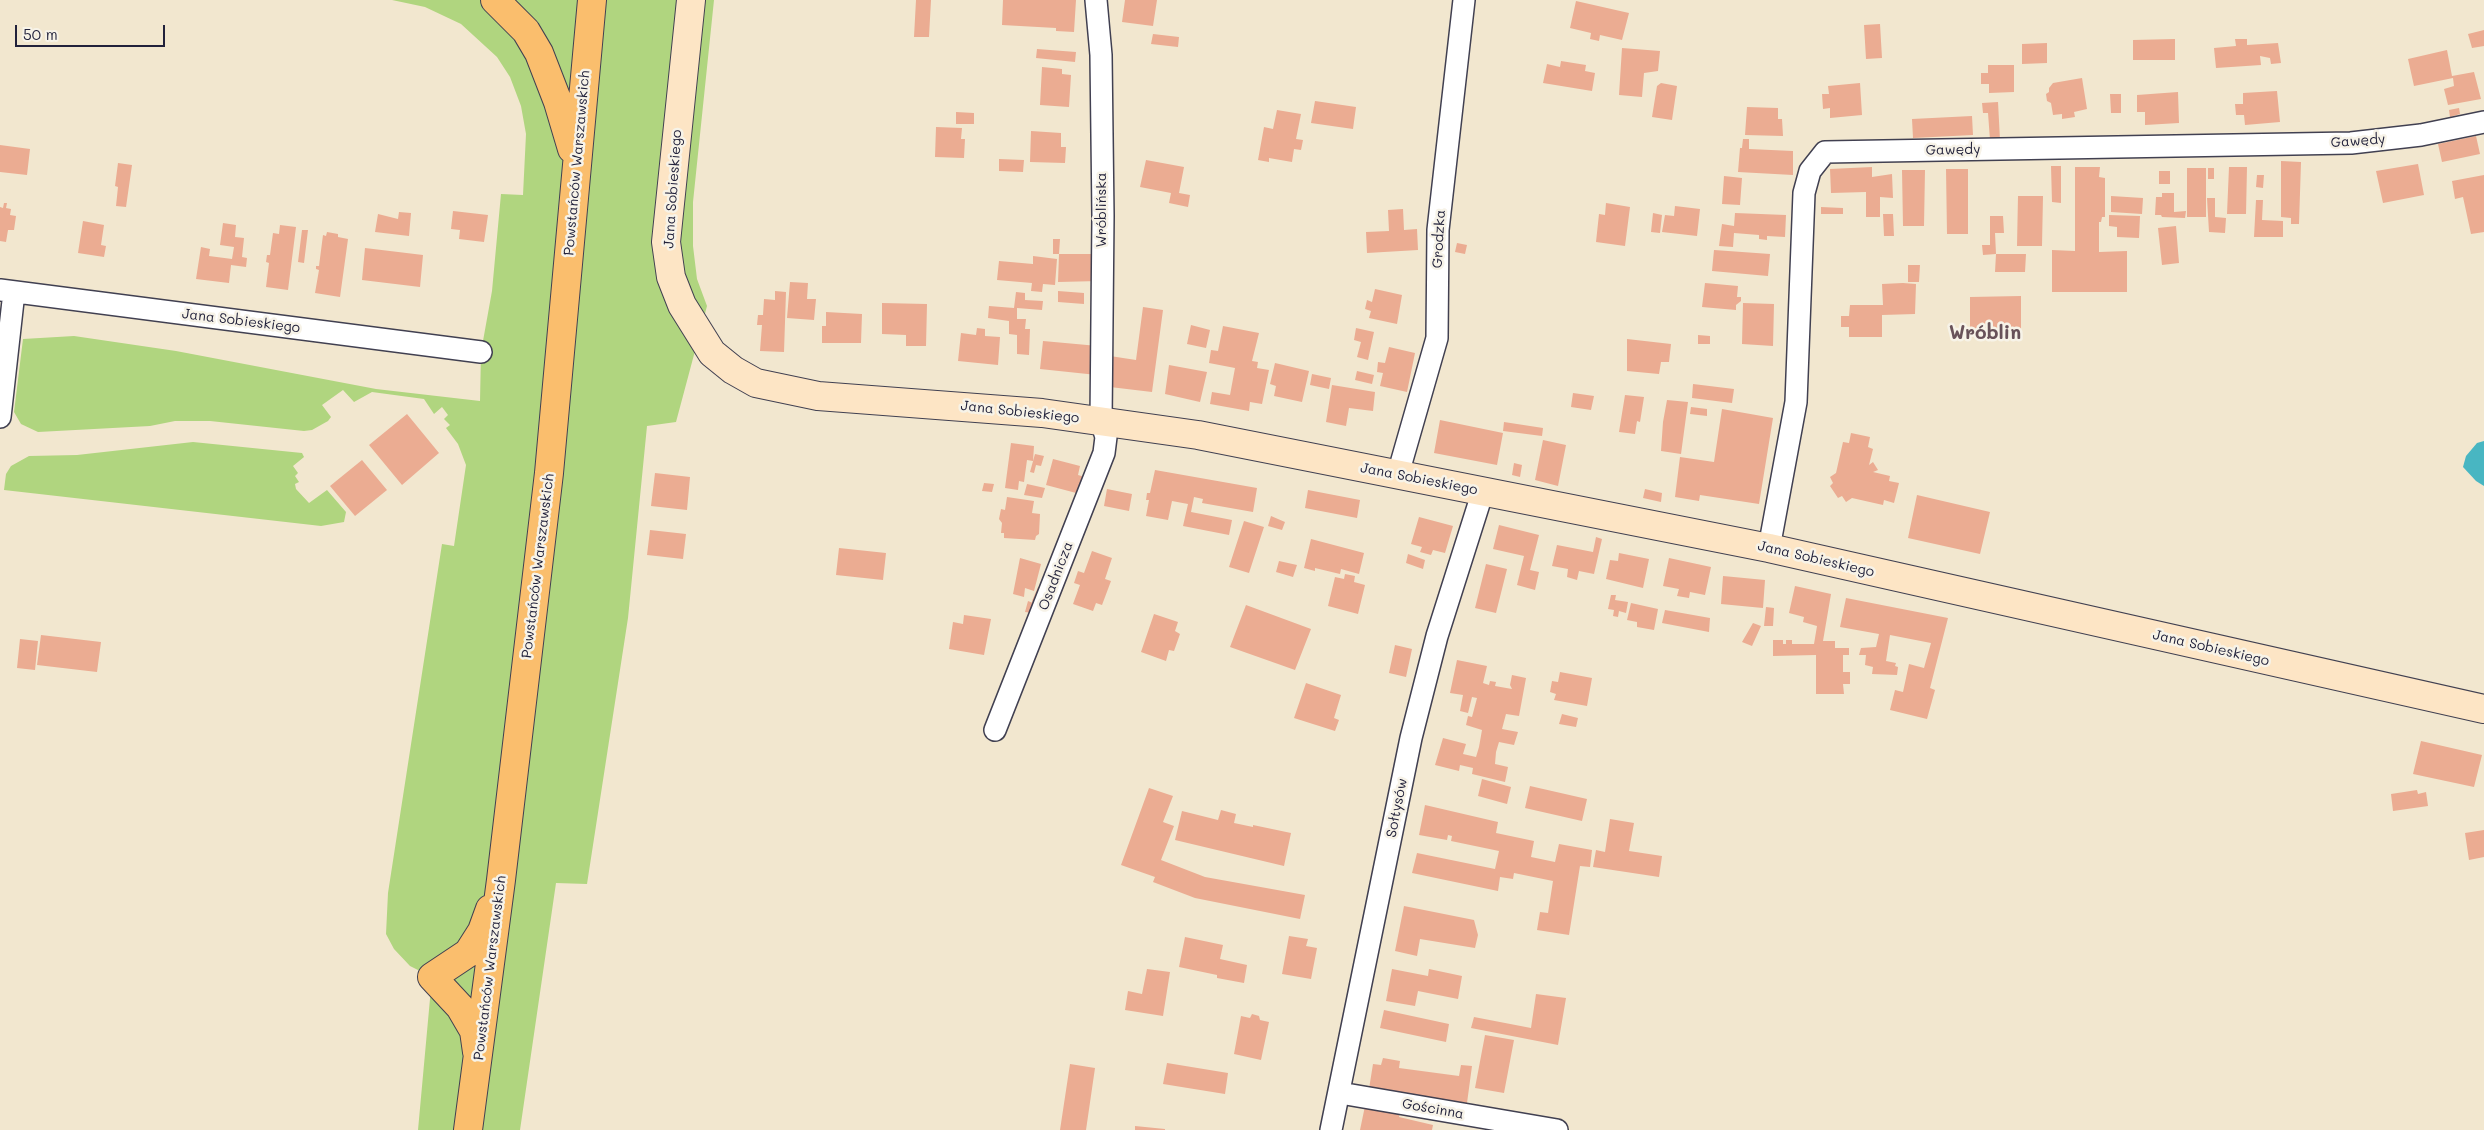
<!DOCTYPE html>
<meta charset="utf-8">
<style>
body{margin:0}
#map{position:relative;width:2484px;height:1130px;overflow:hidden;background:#f2e7cf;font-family:Mali,sans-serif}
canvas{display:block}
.scale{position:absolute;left:15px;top:25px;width:150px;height:22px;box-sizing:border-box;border:2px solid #22223b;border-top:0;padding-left:6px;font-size:15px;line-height:18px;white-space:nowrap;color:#22223b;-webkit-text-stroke:4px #f7f3e8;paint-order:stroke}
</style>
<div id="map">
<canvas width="2484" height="1130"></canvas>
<div class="scale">50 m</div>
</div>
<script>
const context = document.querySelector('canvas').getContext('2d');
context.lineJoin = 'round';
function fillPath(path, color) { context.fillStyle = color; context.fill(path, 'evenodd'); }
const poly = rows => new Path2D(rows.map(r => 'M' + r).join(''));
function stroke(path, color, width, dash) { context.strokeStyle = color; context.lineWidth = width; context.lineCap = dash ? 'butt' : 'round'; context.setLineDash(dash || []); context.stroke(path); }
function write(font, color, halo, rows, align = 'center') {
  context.font = font + ' Mali,sans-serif'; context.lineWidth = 5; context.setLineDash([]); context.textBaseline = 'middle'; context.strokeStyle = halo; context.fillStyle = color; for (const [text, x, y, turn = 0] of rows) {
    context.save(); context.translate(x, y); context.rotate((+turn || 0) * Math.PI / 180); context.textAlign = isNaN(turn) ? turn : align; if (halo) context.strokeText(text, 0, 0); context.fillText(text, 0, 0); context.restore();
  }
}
const green = poly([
 [392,0,714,0,693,202,693,246,697,279,707,306,676,422,647,426,628,618,587,884,556,883,520,1130,418,1130,432,977,410,966,394,949,386,934,388,893,442,544,454,546,466,465,458,444,446,428,450,425,444,419,448,415,442,407,434,414,424,399,372,392,354,402,343,390,322,405,331,417,328,421,312,430,304,431,210,421,175,421,150,426,38,432,21,424,14,412,23,339,74,336,176,351,376,389,480,401,481,352,492,291,501,194,523,195,526,134,521,106,510,77,497,57,461,24,425,7],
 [193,442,302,453,304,457,293,466,298,473,295,476,299,482,295,484,296,489,309,503,327,490,346,512,344,522,321,526,4,490,6,474,11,466,29,456,77,455]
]);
const water = poly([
 [2484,441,2484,486,2476,481,2463,467,2466,456,2477,443]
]);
const building = poly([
 [916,0,931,0,929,37,914,37],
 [1003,0,1076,0,1074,32,1056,31,1056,28,1002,25],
 [1125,0,1157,0,1153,26,1122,22],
 [1576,1,1629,13,1622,40,1600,35,1599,41,1590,39,1591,33,1570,28],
 [1880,24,1882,58,1866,59,1864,25],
 [2484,30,2484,46,2472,48,2468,34],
 [1153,34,1179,37,1178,47,1151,44],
 [2175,39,2175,60,2133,60,2133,40],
 [2235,39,2247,39,2247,45,2278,43,2281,63,2271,64,2270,58,2260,56,2261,65,2216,68,2214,48,2236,46],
 [2047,43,2047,63,2022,64,2022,44],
 [1622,48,1660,51,1658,71,1644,73,1642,97,1619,95],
 [1037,49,1076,52,1075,62,1036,58],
 [2447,50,2452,76,2474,72,2481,99,2448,105,2444,89,2454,86,2453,78,2414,86,2408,59],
 [1561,61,1586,65,1585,71,1595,73,1592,91,1543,83,1547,64,1560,67],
 [1988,65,2014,65,2014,92,1989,93,1989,84,1981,84,1981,73,1988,73],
 [1042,67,1062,69,1062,74,1071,75,1069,107,1040,105],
 [2082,78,2087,109,2074,112,2075,117,2062,119,2062,114,2053,115,2051,103,2047,101,2046,94,2049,92,2049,88,2053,83],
 [1661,83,1677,86,1672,120,1652,117,1657,86],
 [1860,83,1862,115,1830,118,1830,108,1823,109,1822,94,1829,94,1828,86],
 [2277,91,2280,122,2245,125,2244,115,2236,115,2235,104,2243,104,2243,93],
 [2178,92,2179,123,2145,125,2145,112,2137,112,2137,95],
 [2110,94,2121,94,2121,113,2111,113],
 [1315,101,1356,107,1353,129,1311,123],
 [1998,102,2000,140,1990,140,1988,113,1983,113,1982,103],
 [1747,107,1778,108,1778,119,1782,119,1783,136,1745,135],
 [2459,108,2460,114,2450,117,2449,110],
 [1277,110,1301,114,1296,139,1303,140,1301,150,1294,149,1292,162,1269,158,1269,162,1258,160,1264,127,1273,129],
 [956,112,974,113,974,124,956,124],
 [1972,116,1973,135,1913,138,1912,119],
 [936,127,962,128,961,139,965,139,964,158,935,157],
 [1031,131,1061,133,1061,147,1066,147,1065,163,1030,162],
 [2476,136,2480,154,2442,162,2438,144],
 [1743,139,1749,139,1749,149,1793,151,1793,175,1738,172,1740,148,1742,148],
 [0,145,30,149,27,175,0,172],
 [999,159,1024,160,1023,172,999,171],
 [1146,160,1184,167,1179,193,1190,195,1188,207,1169,203,1171,193,1140,187],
 [2281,161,2301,162,2299,224,2291,224,2291,218,2281,217],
 [118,163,132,165,126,207,116,206,118,187,115,186],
 [2418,164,2424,195,2383,203,2376,171],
 [2051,166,2061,166,2061,203,2052,202],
 [1872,167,1872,177,1892,174,1893,198,1880,197,1880,217,1866,217,1866,192,1831,193,1830,169],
 [2075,167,2100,167,2099,177,2105,178,2105,217,2102,217,2101,222,2099,222,2099,252,2127,251,2127,292,2052,292,2052,250,2075,251],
 [2229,167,2247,167,2246,214,2227,214],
 [2187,168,2206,168,2206,217,2187,217],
 [2208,168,2214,168,2214,179,2208,179],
 [1946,169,1968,169,1968,234,1947,234],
 [1902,170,1925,170,1924,226,1903,226],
 [2159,171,2170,171,2170,184,2159,184],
 [2257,175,2264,175,2263,188,2256,187],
 [2484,175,2484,232,2471,234,2463,197,2455,199,2452,181],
 [1724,176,1742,178,1740,205,1722,204],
 [2162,193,2174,193,2174,212,2186,211,2185,218,2162,217,2161,215,2155,215,2156,197,2162,197],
 [2018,196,2043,196,2042,246,2017,246],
 [2111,196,2143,198,2142,214,2111,212],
 [2207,198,2215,198,2215,217,2226,218,2225,233,2209,232],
 [2256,200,2263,200,2262,220,2283,221,2283,237,2254,237],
 [4,203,7,203,6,208,11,209,10,215,16,216,14,230,8,230,6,242,0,241,0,207,3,208],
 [1606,203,1630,207,1625,246,1596,242,1599,214,1605,215],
 [1675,206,1700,209,1697,236,1662,232,1665,215,1674,216],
 [1821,207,1843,208,1843,214,1821,214],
 [1403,209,1404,230,1417,229,1418,250,1367,253,1366,232,1389,231,1388,210],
 [453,211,488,215,484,242,459,239,460,230,451,229],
 [399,212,411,213,409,236,375,232,378,214,398,219],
 [1653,213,1662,215,1660,233,1651,232],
 [1735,213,1786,215,1785,237,1767,236,1767,240,1759,239,1759,235,1734,233,1733,247,1719,246,1722,224,1734,226],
 [1883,214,1893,214,1894,236,1884,236],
 [2109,215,2140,216,2139,238,2117,237,2117,227,2109,226],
 [1990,216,2003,216,2004,233,1995,233,1996,254,2026,254,2025,272,1995,272,1996,254,1983,255,1982,245,1990,245],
 [83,221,104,225,101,245,106,246,104,257,78,253],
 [223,223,236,225,235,237,244,238,242,257,247,258,246,267,231,265,229,283,196,279,201,247,210,249,209,256,232,259,234,247,220,245],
 [280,225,296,227,288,290,266,287,269,263,266,262,267,255,270,255,273,233,279,234],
 [2176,226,2179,263,2162,265,2158,228],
 [302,230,308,230,304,263,298,262],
 [327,232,338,234,338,237,348,239,340,297,315,293,319,270,316,269,316,266,319,266,323,235,326,236],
 [1053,239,1060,239,1059,254,1053,254],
 [1457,243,1467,245,1465,254,1455,252],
 [365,248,423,255,420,287,362,280],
 [1714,250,1770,254,1768,276,1712,271],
 [1059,254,1099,254,1099,281,1058,282],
 [1033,256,1057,259,1055,285,1043,284,1042,292,1031,291,1032,283,997,280,999,261,1033,264],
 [1908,265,1920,265,1919,282,1908,282],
 [790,282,808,283,807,299,816,299,814,320,787,318],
 [1705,283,1738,286,1737,297,1741,297,1741,301,1736,305,1736,310,1702,307],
 [1903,283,1916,284,1915,314,1882,315,1882,337,1849,337,1849,327,1841,327,1841,316,1849,316,1850,305,1883,305,1882,284],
 [1375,289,1402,295,1397,324,1369,318,1371,311,1365,309,1367,300,1372,302],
 [775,291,786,292,784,352,760,351,762,325,757,325,758,315,763,315,764,299,775,300],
 [1058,291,1084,293,1084,304,1058,302],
 [1016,292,1025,293,1025,300,1043,301,1042,310,1017,308,1017,319,1026,319,1025,329,1030,329,1029,355,1017,354,1017,335,1009,334,1009,321,988,318,989,306,1014,308],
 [2021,296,2021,332,1970,333,1970,297],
 [882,303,927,304,926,346,906,346,906,335,882,334],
 [1743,303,1774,304,1773,346,1742,344],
 [1143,307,1163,310,1152,392,1110,387,1110,356,1136,360],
 [826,312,862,314,861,343,822,343,822,326,826,326],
 [1191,325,1210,330,1206,348,1187,344],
 [1223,326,1259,333,1252,361,1258,362,1257,368,1269,370,1262,404,1250,402,1249,411,1210,404,1212,392,1230,395,1235,368,1209,363,1211,350,1218,351],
 [977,328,985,329,985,336,1000,337,998,365,958,361,961,333,976,335],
 [1356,328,1374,332,1368,360,1357,357,1361,342,1354,340],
 [1698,335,1710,336,1710,344,1698,344],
 [1627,339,1671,344,1669,362,1661,362,1659,374,1627,371],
 [1043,341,1098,346,1097,375,1040,369],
 [1389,347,1415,353,1407,392,1380,386,1383,373,1377,372,1378,362,1385,363],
 [1275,363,1309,371,1302,402,1274,396,1276,386,1270,384],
 [1169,365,1207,372,1200,402,1165,394],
 [1357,371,1374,375,1372,384,1355,380],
 [1312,374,1331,378,1329,389,1310,385],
 [1693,384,1734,389,1732,403,1692,398],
 [1332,385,1375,392,1373,411,1349,408,1346,426,1326,422],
 [1573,393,1594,396,1591,410,1571,407],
 [1625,395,1644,397,1640,422,1637,421,1635,434,1619,432],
 [1667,400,1688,402,1681,454,1661,451,1663,422],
 [1691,407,1707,409,1707,416,1690,414],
 [1722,409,1773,418,1759,504,1700,495,1699,501,1675,497,1680,457,1714,462],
 [407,414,439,453,402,485,369,445],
 [1440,420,1503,433,1497,465,1434,453],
 [1504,422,1543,428,1542,436,1503,431],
 [1851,433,1870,437,1868,447,1873,449,1869,465,1873,462,1878,470,1873,472,1890,476,1889,481,1899,483,1894,503,1884,500,1883,505,1852,498,1846,502,1842,496,1838,498,1830,486,1833,483,1830,477,1836,473,1843,442,1849,443],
 [1543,440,1566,445,1558,486,1535,480],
 [1011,443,1034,446,1033,461,1027,460,1024,482,1019,481,1018,490,1005,488],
 [1035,454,1044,456,1041,466,1036,465,1034,473,1030,472],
 [1053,459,1080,466,1078,475,1085,477,1080,494,1046,485],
 [362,460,387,490,355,516,330,486],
 [1514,463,1522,465,1520,477,1512,475],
 [1155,470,1257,488,1253,512,1202,503,1203,499,1194,497,1191,512,1232,520,1229,535,1183,526,1188,504,1172,501,1168,520,1146,516,1149,500,1146,500,1147,493,1150,493],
 [655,473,690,477,687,510,651,506],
 [984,483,994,484,992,492,982,491],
 [1027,484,1045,488,1042,498,1024,495],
 [1107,489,1132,494,1129,511,1104,506],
 [1645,489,1662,493,1661,502,1643,498],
 [1308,490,1360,500,1357,518,1305,508],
 [1917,495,1990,512,1980,554,1908,538],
 [1007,497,1034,501,1032,513,1040,514,1039,534,1036,536,1035,540,1004,538,1004,533,1001,533,1002,523,999,519,1001,509,1005,510],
 [1271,516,1285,522,1282,530,1268,526],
 [1419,517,1453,526,1445,553,1433,550,1431,555,1420,552,1422,547,1411,544],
 [1244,521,1264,527,1249,573,1229,567],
 [1499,525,1539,535,1530,570,1539,572,1535,590,1517,585,1524,556,1493,549],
 [650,530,686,534,683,559,647,555],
 [1596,537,1602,539,1594,574,1579,571,1577,580,1567,577,1568,569,1552,566,1557,545,1593,552],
 [1311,539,1364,553,1359,574,1341,569,1340,574,1315,568,1315,571,1304,568],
 [839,548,886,553,883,580,836,575],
 [1092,551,1112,558,1105,579,1111,581,1102,605,1096,603,1093,611,1073,604,1080,585,1074,583,1078,571,1084,573],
 [1619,553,1649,559,1643,588,1606,579,1610,560,1618,561],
 [1408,554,1425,560,1423,569,1406,563],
 [1020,558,1041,564,1034,591,1025,588,1024,597,1013,594],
 [1669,558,1711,567,1705,595,1690,592,1689,598,1677,596,1679,589,1663,586],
 [1279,561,1297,565,1293,577,1276,572],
 [1486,564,1507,569,1496,613,1475,608],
 [1345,574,1355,576,1354,582,1365,585,1358,614,1328,606,1335,577,1344,579],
 [1723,576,1765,580,1763,608,1721,604],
 [1795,586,1831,594,1823,641,1835,641,1835,648,1849,648,1849,655,1843,655,1843,672,1850,672,1850,684,1843,684,1844,694,1816,694,1816,655,1773,656,1773,640,1783,640,1783,644,1786,644,1786,640,1792,640,1792,644,1814,644,1817,626,1803,622,1804,617,1789,613],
 [1038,587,1043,589,1033,613,1025,612,1028,601,1033,603,1032,601],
 [1611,595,1616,595,1615,600,1628,602,1626,613,1619,611,1618,617,1613,616,1614,610,1608,609],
 [1846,598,1948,618,1930,688,1935,690,1927,719,1890,710,1895,690,1903,692,1909,664,1924,668,1931,643,1890,635,1886,661,1896,663,1895,666,1898,667,1897,675,1872,674,1873,667,1865,665,1866,655,1859,655,1861,648,1876,647,1879,634,1840,627],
 [1631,603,1658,609,1654,630,1637,627,1637,622,1627,620],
 [1246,605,1311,629,1295,670,1230,647],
 [1766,607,1774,608,1773,626,1764,626],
 [1665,610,1710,618,1709,632,1662,623],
 [1154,614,1178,622,1175,631,1180,634,1174,651,1169,650,1166,661,1141,652],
 [964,615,991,619,984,655,949,649,953,622,963,624],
 [1753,623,1761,626,1752,646,1742,642],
 [41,635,101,642,97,672,37,665],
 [20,639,38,641,35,670,17,668],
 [1395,645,1412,649,1406,677,1389,673],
 [1457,660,1487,666,1483,683,1489,685,1490,681,1496,682,1495,686,1512,689,1510,685,1512,675,1526,678,1519,716,1506,714,1502,729,1518,732,1514,745,1499,742,1496,752,1495,764,1508,767,1505,782,1472,774,1473,768,1460,765,1459,771,1435,765,1443,738,1466,744,1463,754,1476,757,1479,747,1482,730,1466,725,1468,716,1472,717,1477,698,1472,697,1468,713,1460,711,1463,695,1450,693],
 [1560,672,1592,678,1587,706,1554,700,1556,694,1550,692,1552,681,1558,682],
 [1306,683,1341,695,1334,718,1339,720,1335,731,1294,718],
 [1562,714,1578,718,1576,727,1559,724],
 [2421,741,2482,755,2474,787,2413,774],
 [1482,779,1511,787,1507,804,1478,796],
 [1530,786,1587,799,1582,821,1525,808],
 [1149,788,1173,796,1163,822,1174,826,1161,860,1205,877,1305,895,1300,919,1195,898,1153,882,1155,877,1121,865],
 [2417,790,2418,794,2426,792,2428,806,2393,811,2391,794],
 [1425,805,1498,822,1496,833,1534,841,1531,857,1555,862,1559,844,1592,850,1590,867,1580,866,1569,935,1537,930,1540,912,1548,913,1553,881,1514,873,1513,879,1500,877,1498,891,1412,873,1417,853,1495,869,1499,851,1451,841,1452,836,1448,835,1447,840,1419,835],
 [1221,810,1236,814,1234,823,1253,827,1253,825,1291,833,1284,866,1175,840,1182,811,1218,820],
 [1610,819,1634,823,1629,851,1662,856,1659,877,1593,867,1596,850,1605,852],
 [2484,830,2484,857,2469,860,2465,833],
 [1404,906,1474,920,1478,935,1475,948,1420,939,1417,956,1395,951],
 [1289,936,1308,939,1306,946,1317,948,1311,979,1282,974],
 [1185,937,1223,945,1220,959,1247,965,1244,983,1217,978,1217,975,1179,967],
 [1147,969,1170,972,1163,1016,1125,1010,1128,991,1142,994],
 [1392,969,1428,976,1429,969,1462,976,1458,999,1418,991,1415,1006,1386,1001],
 [1536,994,1566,998,1558,1045,1471,1028,1474,1017,1531,1028],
 [1384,1010,1449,1024,1446,1042,1380,1028],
 [1252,1014,1259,1016,1260,1020,1269,1022,1261,1060,1234,1054,1241,1016,1250,1018],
 [1485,1035,1514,1040,1504,1093,1475,1088],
 [1383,1058,1400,1061,1399,1068,1459,1076,1461,1065,1472,1066,1467,1103,1369,1089,1373,1064,1381,1065],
 [1167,1063,1228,1073,1225,1094,1163,1084],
 [1070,1064,1095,1068,1086,1130,1060,1130],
 [1365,1106,1400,1113,1399,1117,1433,1125,1432,1130,1360,1130],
 [1135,1126,1165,1129,1165,1130,1135,1130]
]);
const street = poly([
 [0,290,481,352],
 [0,417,14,292],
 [1398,474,1437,338,1438,230,1464,0],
 [1769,548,1796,402,1804,193,1810,171,1825,152,2351,143,2421,135,2484,122],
 [995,730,1104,453,1106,437,1101,421,1103,216,1101,55,1096,0],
 [1340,1093,1557,1130],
 [1331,1130,1411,738,1437,636,1483,491]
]);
const secondary = poly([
 [691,0,666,242,671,277,682,305,712,353,733,370,756,383,818,396,1042,413,1198,435,1769,548,2484,709]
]);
const primary = poly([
 [495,0,526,31,539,53,558,102,572,149],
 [477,1052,474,1031,460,1007,432,977,468,953,482,931,490,909],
 [468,1130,501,880,549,473,592,0]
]);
const streetNames = [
 ["Gawędy",2358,141,-4],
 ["Gawędy",1953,150,-1],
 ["Powstańców Warszawskich",577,163,-85],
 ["Jana Sobieskiego",673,189,-86],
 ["Wróblińska",1102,210,-90],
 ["Grodzka",1439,239,-87],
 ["Jana Sobieskiego",241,321,7],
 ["Jana Sobieskiego",1020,412,6],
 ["Jana Sobieskiego",1419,479,11],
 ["Jana Sobieskiego",1816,559,13],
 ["Powstańców Warszawskich",538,566,-83],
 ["Osadnicza",1056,576,-69],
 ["Jana Sobieskiego",2211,648,13],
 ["Sołtysów",1397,808,-79],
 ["Powstańców Warszawskich",490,968,-83],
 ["Gościnna",1433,1109,10]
];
const districtNames = [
 ["Wróblin",1985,333]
];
fillPath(green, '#b0d57f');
fillPath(water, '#48b6c2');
fillPath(building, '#ebac92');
stroke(street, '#414051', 24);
stroke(secondary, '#414051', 30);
stroke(primary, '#414051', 30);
stroke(street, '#fff', 21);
stroke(secondary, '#fde5c5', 28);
stroke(primary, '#fabe6d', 28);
write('14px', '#22223b', '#f7f3e8', streetNames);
write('bold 19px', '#685259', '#f7f3e8', districtNames);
</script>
